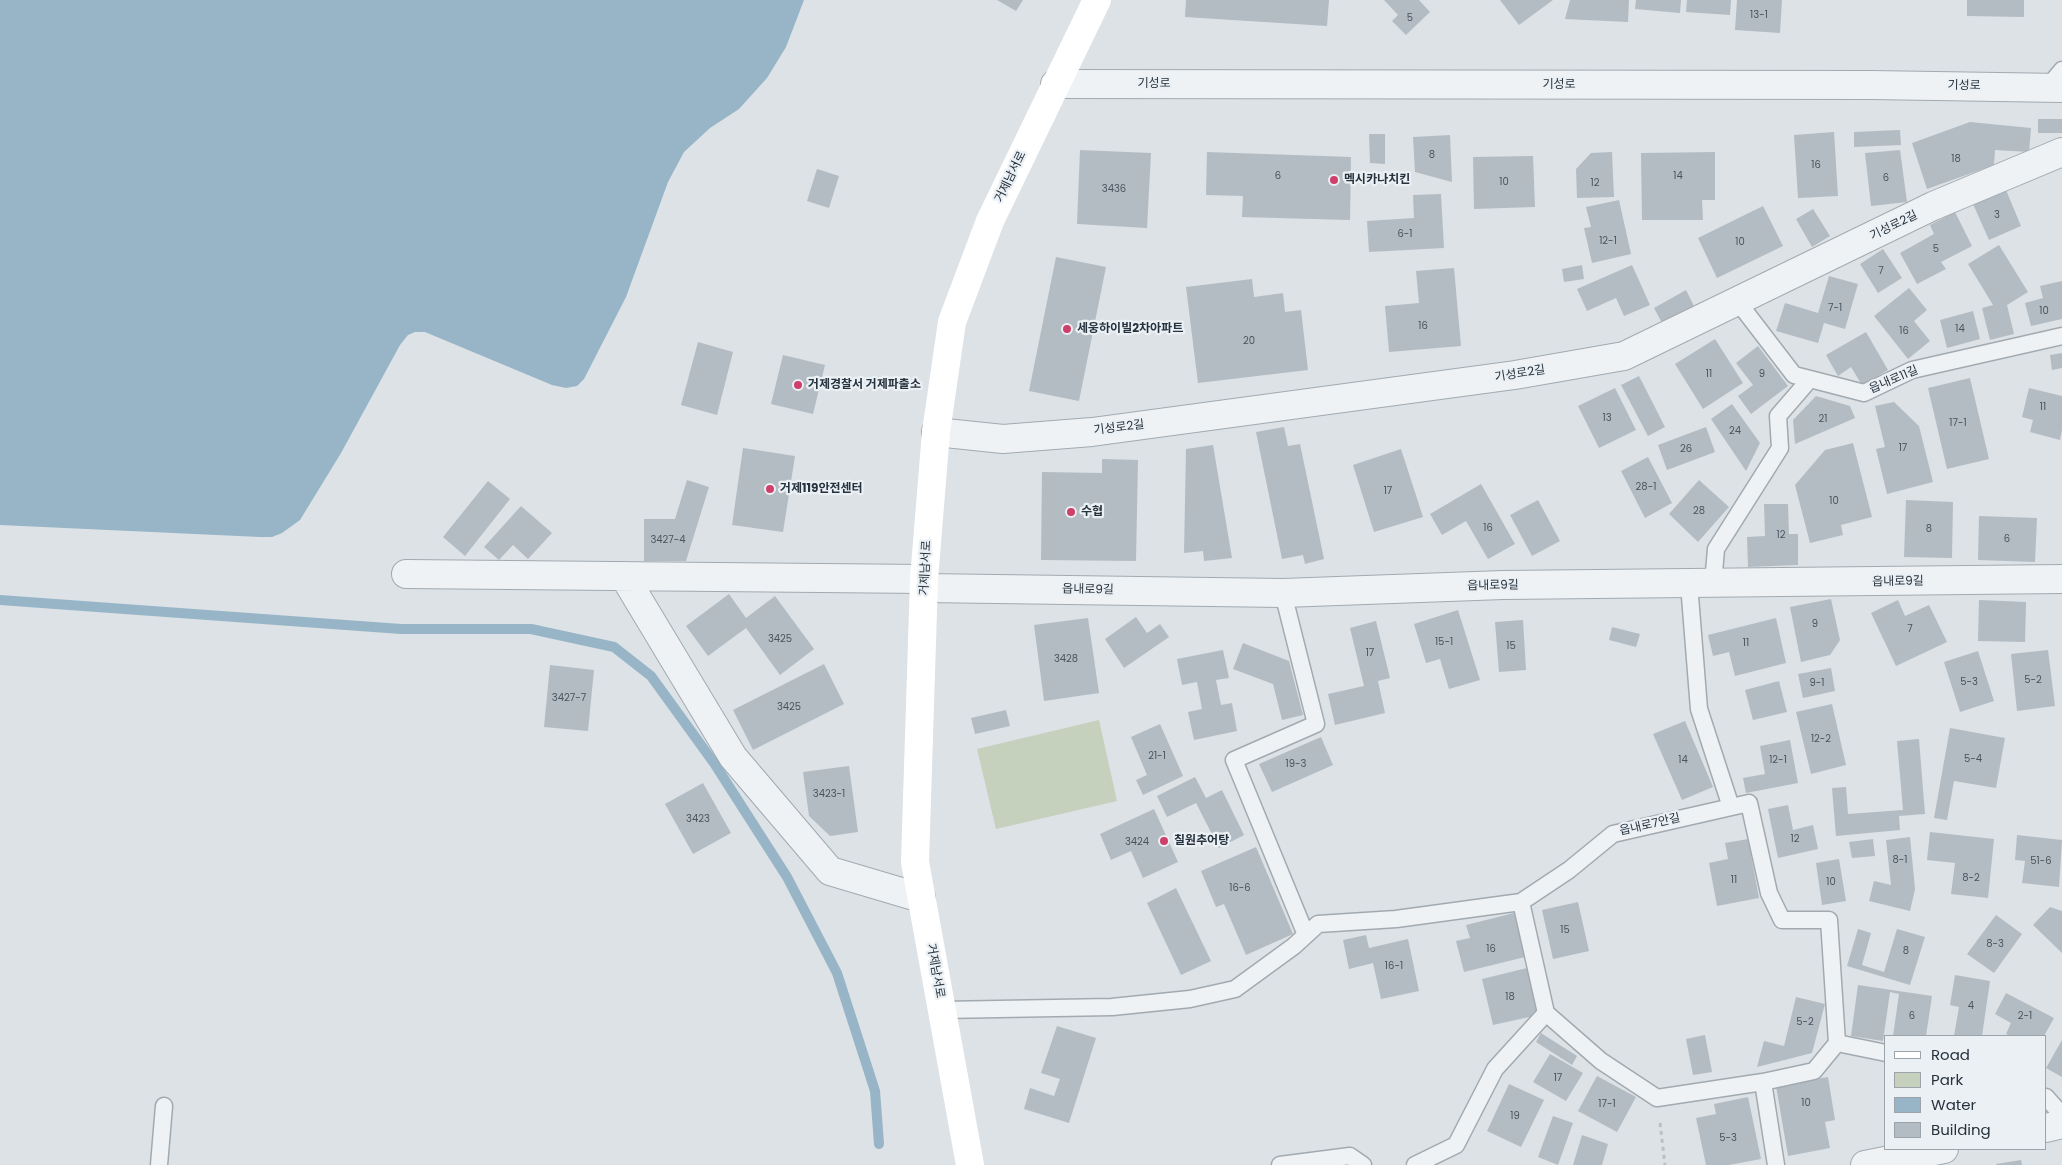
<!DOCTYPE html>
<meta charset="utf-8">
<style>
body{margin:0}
#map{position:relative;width:2062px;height:1165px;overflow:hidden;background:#dce2e6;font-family:Poppins,sans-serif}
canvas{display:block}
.legend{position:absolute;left:1884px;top:1035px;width:162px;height:115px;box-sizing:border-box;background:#ebf0f4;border:1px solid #9ca4ab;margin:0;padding:6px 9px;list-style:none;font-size:15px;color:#26323d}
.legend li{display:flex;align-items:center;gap:10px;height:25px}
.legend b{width:25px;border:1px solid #9ca4ab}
</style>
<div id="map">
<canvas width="2062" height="1165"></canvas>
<ul class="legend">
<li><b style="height:6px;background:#fff"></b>Road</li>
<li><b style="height:14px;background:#c5d0bd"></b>Park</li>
<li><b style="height:14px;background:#97b5c7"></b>Water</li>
<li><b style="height:14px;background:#b4bcc3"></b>Building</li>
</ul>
</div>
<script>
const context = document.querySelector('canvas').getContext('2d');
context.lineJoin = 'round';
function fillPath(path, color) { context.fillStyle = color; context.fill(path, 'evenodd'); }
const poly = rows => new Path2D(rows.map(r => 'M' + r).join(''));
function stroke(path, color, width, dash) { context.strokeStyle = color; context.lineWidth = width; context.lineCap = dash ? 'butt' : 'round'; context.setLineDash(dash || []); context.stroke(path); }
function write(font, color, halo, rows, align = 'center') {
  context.font = font + ' Poppins,"Noto Sans KR",sans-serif'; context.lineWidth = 4.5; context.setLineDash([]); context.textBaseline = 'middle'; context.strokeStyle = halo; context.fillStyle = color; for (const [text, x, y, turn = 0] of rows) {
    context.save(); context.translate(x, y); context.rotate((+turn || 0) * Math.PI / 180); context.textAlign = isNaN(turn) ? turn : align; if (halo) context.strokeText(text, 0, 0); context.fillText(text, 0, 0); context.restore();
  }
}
const green = poly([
 [1099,720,1117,801,996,829,977,749]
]);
const water = poly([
 [0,0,804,0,786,47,767,78,739,109,710,128,684,152,668,182,626,297,584,379,577,386,566,388,552,385,425,332,415,332,408,335,400,345,341,453,300,520,282,533,272,537,260,537,0,525]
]);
const stream = poly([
 [0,600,401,629,531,629,614,647,651,676,714,763,787,877,837,973,875,1091,879,1144]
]);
const building = poly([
 [997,0,1023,0,1016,11],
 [1186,0,1329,0,1327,26,1185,17],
 [1384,0,1419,0,1430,12,1406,35,1392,21,1398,15],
 [1500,0,1553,0,1519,25],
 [1570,0,1629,0,1628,22,1565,19],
 [1636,0,1681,0,1680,13,1635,9],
 [1687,0,1731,0,1730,15,1686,12],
 [1737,0,1782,0,1780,33,1735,30],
 [1967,0,2024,0,2024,17,1967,16],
 [2038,119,2062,119,2062,133,2038,133],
 [1970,122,2031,128,2029,152,1995,150,1994,165,1927,189,1912,143],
 [1900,130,1901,145,1854,147,1854,132],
 [1834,132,1838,196,1798,198,1794,135],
 [1369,134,1385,134,1385,164,1370,163],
 [1450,135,1452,182,1415,172,1413,137],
 [1080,150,1151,153,1147,228,1077,224],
 [1900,150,1907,202,1871,206,1865,153],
 [1207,152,1351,157,1350,220,1242,217,1243,196,1206,195],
 [1612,152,1614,197,1577,198,1576,169,1591,153],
 [1715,152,1715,200,1702,200,1703,220,1642,220,1641,153],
 [1533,156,1535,207,1474,209,1473,157],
 [817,169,839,176,829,208,807,201],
 [2006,190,2021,226,1989,240,1973,204],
 [1441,194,1444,248,1369,252,1367,221,1414,218,1413,195],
 [1619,200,1631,254,1592,263,1584,228,1591,227,1586,207],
 [1763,206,1783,246,1717,278,1698,238],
 [1813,209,1830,236,1812,247,1796,219],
 [1955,212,1972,246,1941,262,1946,269,1917,284,1900,253,1934,234,1930,225],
 [1999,245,2028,292,2007,305,2014,334,1990,340,1982,308,1993,305,1968,264],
 [1883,249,1902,278,1878,293,1860,264],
 [1056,257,1106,267,1079,401,1029,391],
 [1582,265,1584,279,1564,282,1562,269],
 [1632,265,1650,305,1624,316,1616,298,1587,311,1577,289],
 [1454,268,1461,346,1389,352,1385,306,1419,303,1416,271],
 [1829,276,1858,284,1845,329,1824,323,1818,343,1776,331,1785,303,1818,313],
 [1252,279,1254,297,1283,293,1285,312,1301,310,1308,370,1198,383,1186,287],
 [2062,281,2062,319,2031,326,2025,303,2043,298,2040,286],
 [1909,288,1927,310,1914,321,1930,341,1908,359,1874,316],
 [1686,290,1694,306,1662,323,1654,308],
 [1973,311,1980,339,1947,348,1940,320],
 [1866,332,1888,370,1862,385,1851,367,1838,376,1826,355],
 [1715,339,1743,383,1703,409,1675,364],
 [698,342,733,352,717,415,681,405],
 [1758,346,1788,386,1751,414,1738,396,1753,385,1736,363],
 [2062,353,2062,368,2052,370,2050,355],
 [783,355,825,365,813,414,771,404],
 [1639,376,1665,427,1648,436,1621,385],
 [1970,378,1989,459,1947,469,1928,388],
 [1615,388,1636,430,1599,448,1578,406],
 [2029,388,2062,396,2062,430,2060,440,2030,432,2033,420,2022,417],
 [1816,396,1850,406,1855,418,1795,444,1793,420],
 [1894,402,1919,426,1933,482,1887,494,1876,449,1885,447,1875,406],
 [1732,404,1760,443,1746,471,1711,419],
 [1284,427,1288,446,1300,444,1324,559,1305,564,1303,555,1282,559,1256,432],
 [1706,427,1715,452,1667,470,1658,445],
 [1853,443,1872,517,1841,525,1843,535,1810,543,1795,485,1825,450],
 [1213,445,1232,558,1204,561,1203,551,1184,553,1186,449],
 [743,448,795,456,783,532,732,525],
 [1401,449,1423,517,1374,532,1353,465],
 [1648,457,1672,503,1645,518,1621,471],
 [1102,459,1138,460,1136,561,1041,560,1042,472,1102,473],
 [687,480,709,487,686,561,644,561,644,519,675,519],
 [1699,480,1729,507,1698,542,1669,514],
 [488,481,510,499,465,556,443,537],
 [1481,484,1515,544,1488,559,1466,521,1442,535,1430,514],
 [1538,500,1560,541,1532,556,1510,515],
 [1906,500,1953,502,1952,558,1904,557],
 [1764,504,1788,504,1789,534,1798,534,1798,565,1748,567,1747,537,1765,536],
 [521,506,552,533,528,559,513,545,499,560,484,547],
 [1979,516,2037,518,2035,562,1978,560],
 [729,594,746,618,775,596,814,649,780,675,746,628,708,656,686,626],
 [1831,599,1840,640,1830,655,1801,662,1790,607],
 [1898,600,1905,616,1929,605,1947,642,1896,666,1871,613],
 [1979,600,2026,602,2025,642,1978,641],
 [1458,610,1480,680,1449,689,1440,659,1426,663,1414,624],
 [1136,617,1147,633,1160,624,1169,637,1124,668,1105,639],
 [1088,618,1099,693,1044,701,1034,625],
 [1776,618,1786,663,1735,676,1729,652,1713,656,1708,635],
 [1523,620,1526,670,1499,672,1495,622],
 [1376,621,1390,678,1378,681,1385,713,1335,725,1328,694,1364,686,1350,628],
 [1612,627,1640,634,1636,647,1609,640],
 [1243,643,1289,661,1303,715,1282,720,1273,684,1233,669],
 [1223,650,1229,678,1216,680,1221,705,1232,703,1237,731,1194,740,1188,712,1202,709,1197,682,1182,685,1177,659],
 [2048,650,2055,706,2017,711,2011,654],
 [1978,651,1994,701,1960,712,1944,662],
 [824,664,844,704,753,750,733,710],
 [550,665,594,670,588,731,544,727],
 [1831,668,1835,691,1803,698,1798,674],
 [1779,681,1787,712,1753,720,1745,690],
 [1832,704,1846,765,1811,774,1796,712],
 [1006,710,1010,726,975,734,971,718],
 [1685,721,1713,787,1682,800,1653,734],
 [1160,724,1183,776,1143,795,1136,780,1147,775,1131,737],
 [1950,728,2005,738,1996,788,1954,781,1947,820,1934,818],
 [1321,737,1333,765,1272,792,1259,764],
 [1919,739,1925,814,1899,816,1900,830,1836,836,1832,788,1846,787,1848,814,1903,810,1897,741],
 [1790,740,1798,783,1746,793,1743,778,1765,774,1760,746],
 [849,766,858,832,830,836,809,816,803,772],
 [1195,777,1206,798,1222,790,1244,835,1219,848,1196,803,1167,817,1157,796],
 [703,783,731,833,693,854,665,804],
 [1788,805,1793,830,1813,825,1818,849,1778,858,1768,809],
 [1154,809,1178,862,1143,878,1131,851,1111,860,1100,834],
 [1930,832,1994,839,1988,898,1951,894,1955,863,1927,860],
 [2017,835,2062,840,2059,887,2022,883,2025,861,2015,860],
 [1910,837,1915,889,1910,911,1869,901,1874,881,1891,885,1886,840],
 [1748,839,1759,898,1717,906,1709,863,1728,859,1725,843],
 [1873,839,1875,856,1852,858,1849,842],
 [1256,847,1293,934,1246,955,1224,904,1216,907,1201,871],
 [1839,859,1846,901,1822,905,1816,863],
 [1176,888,1211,961,1181,975,1147,903],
 [1578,902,1589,951,1553,959,1542,910],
 [2050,907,2062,911,2062,953,2033,925],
 [1514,913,1525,957,1464,972,1456,941,1470,938,1466,925],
 [1996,915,2022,934,1994,973,1967,954],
 [1858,929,1871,933,1862,965,1884,972,1897,929,1925,937,1910,985,1847,966],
 [1366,935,1369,948,1408,939,1419,991,1381,999,1373,963,1349,969,1343,940],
 [1527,968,1538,1015,1493,1025,1482,979],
 [1955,975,1990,981,1982,1036,1954,1036,1959,1007,1950,1005],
 [1858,985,1932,996,1926,1036,1893,1036,1899,994,1890,992,1883,1041,1851,1036],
 [2006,993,2054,1018,2044,1036,2011,1036,2006,1034,2011,1023,1995,1014],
 [1796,997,1825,1004,1812,1053,1757,1067,1764,1041,1784,1046],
 [1057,1026,1096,1038,1069,1123,1024,1109,1030,1088,1054,1096,1060,1079,1041,1073],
 [1541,1033,1577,1056,1572,1065,1536,1042],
 [1705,1035,1712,1072,1693,1075,1686,1039],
 [2062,1040,2062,1077,2046,1068],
 [1550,1054,1583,1073,1566,1101,1533,1082],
 [1597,1076,1636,1097,1617,1132,1578,1111],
 [1828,1077,1835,1120,1825,1122,1830,1148,1788,1156,1776,1086],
 [1509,1084,1544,1100,1521,1147,1487,1131],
 [1748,1097,1761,1159,1729,1165,1706,1165,1696,1118,1716,1114,1714,1104],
 [1553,1116,1573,1123,1558,1165,1538,1157],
 [1582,1135,1608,1144,1602,1165,1573,1165],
 [2021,1160,2022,1165,1996,1165,1996,1164]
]);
const path = poly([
 [1660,1123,1665,1165]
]);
const service = poly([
 [2047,88,2062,70],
 [1738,302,1794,375,1810,379],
 [1689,584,1699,709,1731,807],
 [1713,584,1716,549,1780,448,1778,416,1810,379,1864,393,1912,370,2062,336],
 [1283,593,1316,724,1234,760,1306,935],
 [942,1010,1112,1007,1190,999,1235,989,1294,946,1318,924,1396,919,1521,902],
 [1546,1013,1601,1061,1657,1098,1763,1082,1814,1071,1837,1043],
 [1763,1082,1776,1165],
 [2046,1097,2062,1115],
 [159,1165,164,1106],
 [1280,1165,1350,1156,1363,1165],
 [1415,1165,1456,1145,1495,1069,1546,1013,1521,902,1569,870,1613,834,1749,803,1769,893,1782,920,1829,920,1837,1043,1886,1053]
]);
const minor = poly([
 [1055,84,1871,85,2062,88],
 [936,432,1003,439,1092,432,1515,375,1624,356,1933,206,2062,152],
 [406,574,924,579],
 [624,576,733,757,830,871,921,898],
 [924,588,1283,593,1503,585,2062,579],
 [2046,1128,2062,1124],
 [1865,1165,1944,1149]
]);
const secondary = poly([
 [970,1165,915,862,924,579,936,432,952,322,990,221,1097,0]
]);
const markers = [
 [1334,180,5,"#ce3f6a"],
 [1067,329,5,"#ce3f6a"],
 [798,385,5,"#ce3f6a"],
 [770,489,5,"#ce3f6a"],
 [1071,512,5,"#ce3f6a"],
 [1164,841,5,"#ce3f6a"]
];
const numberNames = [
 ["13-1",1759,15],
 ["5",1410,18],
 ["8",1432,155],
 ["18",1956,159],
 ["16",1816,165],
 ["6",1278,176],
 ["14",1678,176],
 ["6",1886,178],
 ["10",1504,182],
 ["12",1595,183],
 ["3436",1114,189],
 ["3",1997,215],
 ["6-1",1405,234],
 ["12-1",1608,241],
 ["10",1740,242],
 ["5",1936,249],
 ["7",1881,271],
 ["7-1",1835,308],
 ["10",2044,311],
 ["16",1423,326],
 ["14",1960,329],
 ["16",1904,331],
 ["20",1249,341],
 ["11",1709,374],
 ["9",1762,374],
 ["11",2043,407],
 ["13",1607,418],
 ["21",1823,419],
 ["17-1",1958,423],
 ["24",1735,431],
 ["17",1903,448],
 ["26",1686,449],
 ["28-1",1646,487],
 ["17",1388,491],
 ["10",1834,501],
 ["28",1699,511],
 ["16",1488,528],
 ["8",1929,529],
 ["12",1781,535],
 ["6",2007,539],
 ["3427-4",668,540],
 ["9",1815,624],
 ["7",1910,629],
 ["3425",780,639],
 ["15-1",1444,642],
 ["11",1746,643],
 ["15",1511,646],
 ["17",1370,653],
 ["3428",1066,659],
 ["5-2",2033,680],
 ["5-3",1969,682],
 ["9-1",1817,683],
 ["3427-7",569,698],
 ["3425",789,707],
 ["12-2",1821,739],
 ["21-1",1157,756],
 ["5-4",1973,759],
 ["14",1683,760],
 ["12-1",1778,760],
 ["19-3",1296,764],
 ["3423-1",829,794],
 ["3423",698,819],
 ["12",1795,839],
 ["3424",1137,842],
 ["8-1",1900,860],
 ["51-6",2041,861],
 ["8-2",1971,878],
 ["11",1734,880],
 ["10",1831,882],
 ["16-6",1240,888],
 ["15",1565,930],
 ["8-3",1995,944],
 ["16",1491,949],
 ["8",1906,951],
 ["16-1",1394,966],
 ["18",1510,997],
 ["4",1971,1006],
 ["6",1912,1016],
 ["2-1",2025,1016],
 ["5-2",1805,1022],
 ["17",1558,1078],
 ["10",1806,1103],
 ["17-1",1607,1104],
 ["19",1515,1116],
 ["5-3",1728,1138]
];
const streetNames = [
 ["기성로",1154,84],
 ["기성로",1559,85],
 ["기성로",1964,86,1],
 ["거제남서로",1011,177,-64],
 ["기성로2길",1894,226,-26],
 ["기성로2길",1520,374,-9],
 ["읍내로11길",1894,380,-23],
 ["기성로2길",1119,428,-7],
 ["거제남서로",926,568,-87],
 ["읍내로9길",1898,582,-1],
 ["읍내로9길",1493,586,-1],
 ["읍내로9길",1088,590,1],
 ["읍내로7안길",1650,825,-13],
 ["거제남서로",935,971,80]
];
const poiNames = [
 ["멕시카나치킨",1344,180],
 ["세웅하이빌2차아파트",1077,329],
 ["거제경찰서 거제파출소",808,385],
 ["거제119안전센터",780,489],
 ["수협",1081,512],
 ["칠원추어탕",1174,841]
];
fillPath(green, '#c5d0bd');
fillPath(water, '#97b5c7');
stroke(stream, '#97b5c7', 10);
fillPath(building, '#b4bcc3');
stroke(service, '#a2aab0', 19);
stroke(minor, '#a2aab0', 30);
stroke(path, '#bbc0c5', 3, [4, 4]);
stroke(service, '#eff2f5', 16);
stroke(minor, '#eff2f5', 28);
stroke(secondary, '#fff', 28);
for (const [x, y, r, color] of markers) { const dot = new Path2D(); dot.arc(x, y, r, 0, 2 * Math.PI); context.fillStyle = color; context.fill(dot); stroke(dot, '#ebf0f4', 2); }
write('10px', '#4a545e', null, numberNames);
write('12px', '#26323d', '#ebf0f4', streetNames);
write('bold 12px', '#26323d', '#ebf0f4', poiNames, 'left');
</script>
